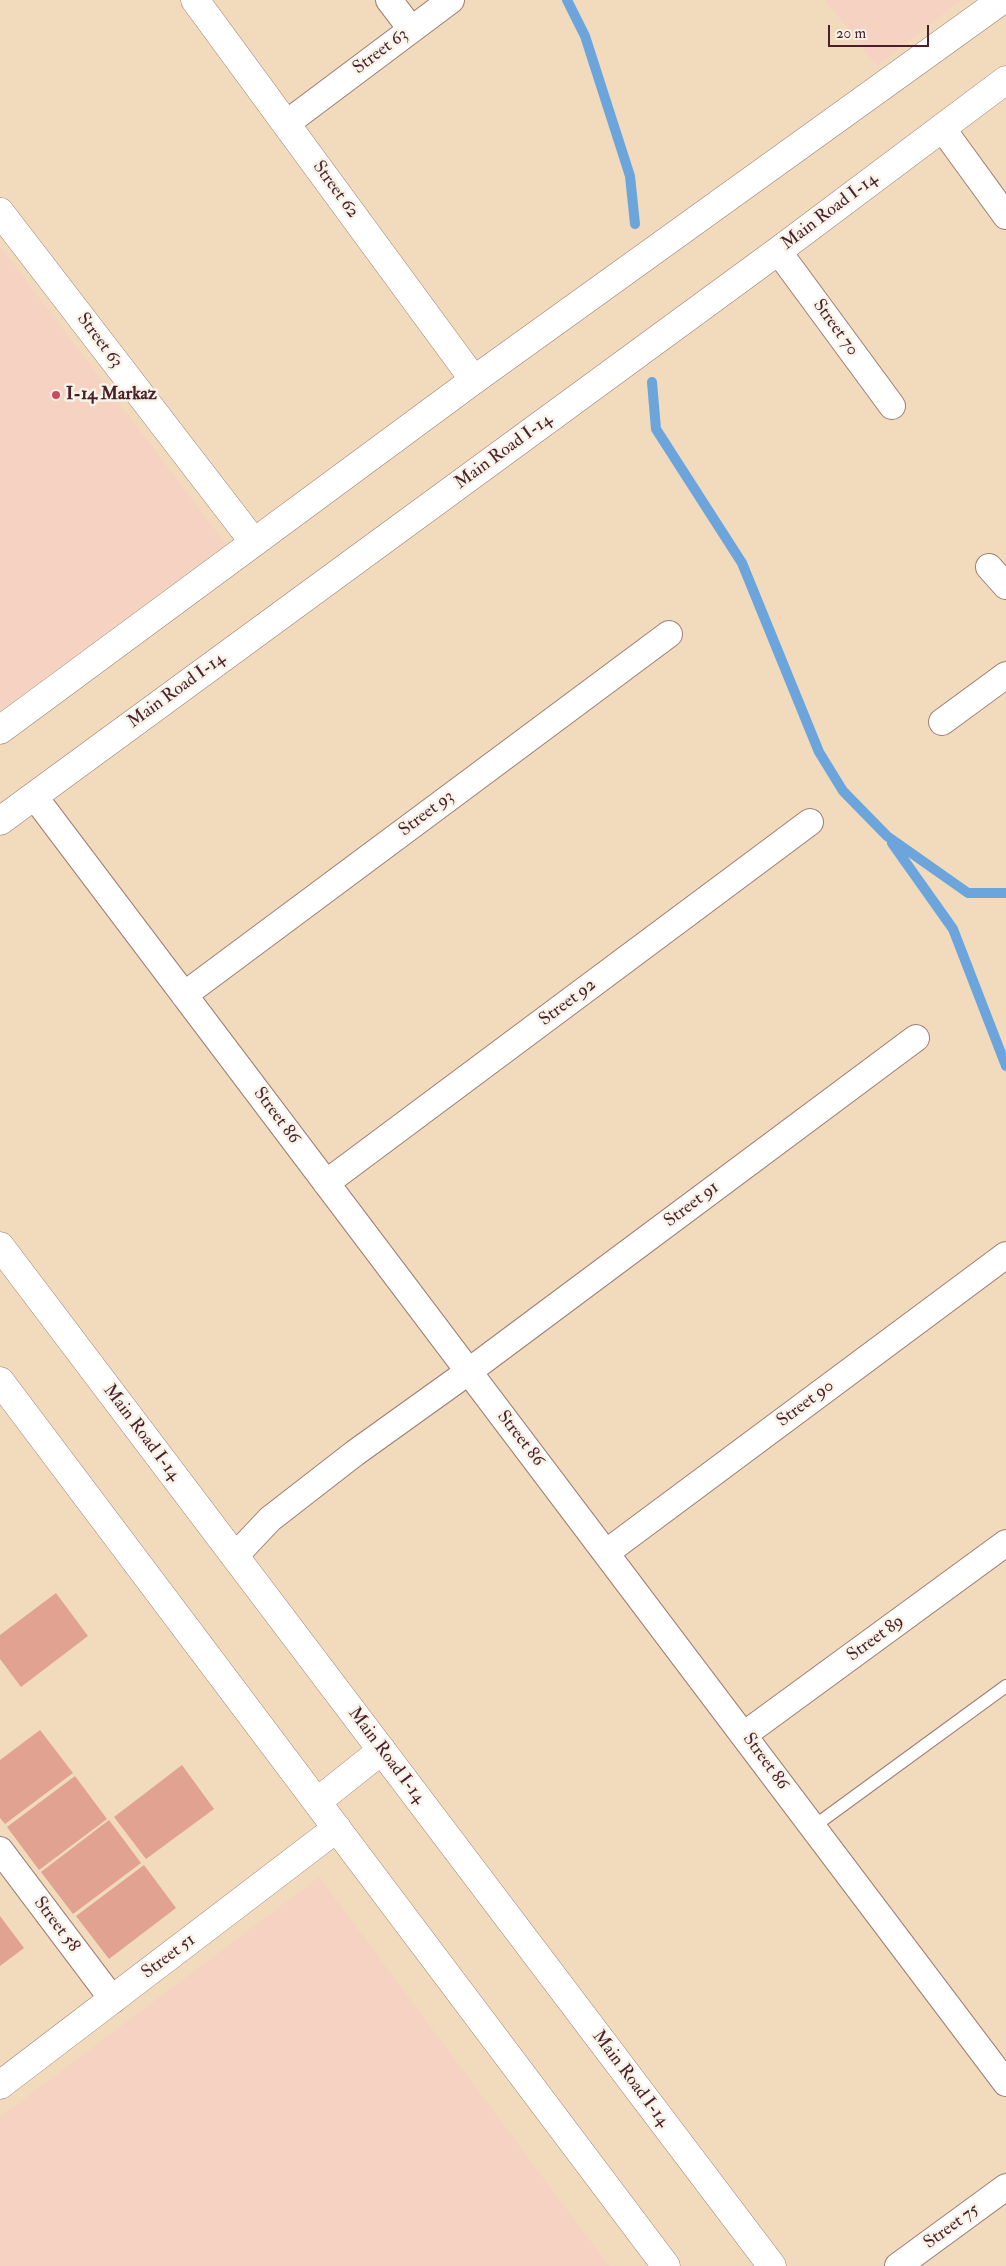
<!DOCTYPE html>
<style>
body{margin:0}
#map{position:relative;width:1006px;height:2266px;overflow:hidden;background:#f2dbbc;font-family:"IM FELL Double Pica",serif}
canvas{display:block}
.scale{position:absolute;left:828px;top:25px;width:101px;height:22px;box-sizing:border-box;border:2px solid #4a1f2b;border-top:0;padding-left:6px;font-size:15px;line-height:18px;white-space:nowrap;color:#4a1f2b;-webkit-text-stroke:4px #f7f3e8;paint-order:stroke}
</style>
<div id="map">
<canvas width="1006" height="2266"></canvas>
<div class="scale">20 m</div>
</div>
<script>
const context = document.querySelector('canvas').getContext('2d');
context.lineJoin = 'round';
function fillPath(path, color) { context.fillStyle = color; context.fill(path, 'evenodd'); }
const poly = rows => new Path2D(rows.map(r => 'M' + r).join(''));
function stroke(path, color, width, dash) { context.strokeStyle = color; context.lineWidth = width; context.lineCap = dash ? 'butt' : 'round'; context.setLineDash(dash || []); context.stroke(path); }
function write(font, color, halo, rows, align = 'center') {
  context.font = font + ' "IM FELL Double Pica",serif'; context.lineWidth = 5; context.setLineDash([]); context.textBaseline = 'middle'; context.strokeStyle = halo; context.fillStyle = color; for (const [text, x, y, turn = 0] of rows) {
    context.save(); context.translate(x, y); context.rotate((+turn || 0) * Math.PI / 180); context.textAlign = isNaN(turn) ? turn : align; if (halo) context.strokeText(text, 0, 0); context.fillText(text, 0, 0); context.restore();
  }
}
const built = poly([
 [825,0,961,0,877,66],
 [0,246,226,544,0,711],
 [319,1877,609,2266,0,2266,0,2117]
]);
const stream = poly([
 [567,0,585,36,630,176,635,224],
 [652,382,656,429,742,563,819,752,843,791,887,836,968,893,1006,893],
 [892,843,953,929,1006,1066]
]);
const building = poly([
 [56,1593,88,1636,21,1687,0,1659,0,1635],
 [40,1730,73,1773,5,1824,0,1818,0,1760],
 [182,1765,214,1809,146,1859,114,1817],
 [75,1776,107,1819,39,1870,7,1827],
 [109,1820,141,1863,73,1914,41,1872],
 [144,1865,176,1908,109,1959,76,1916],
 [0,1916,24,1948,0,1966]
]);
const service = poly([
 [813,1827,1006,1686]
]);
const minor = poly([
 [389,0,411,29],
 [287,123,451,0],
 [942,128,1006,216],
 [778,251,892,406],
 [989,567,1006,586],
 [942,722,1006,675],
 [34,796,1006,2083],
 [184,995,669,634],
 [326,1183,810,822],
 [607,1552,1006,1255],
 [235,1556,270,1519,355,1453,468,1372,916,1038],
 [745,1734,1006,1543],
 [0,1850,113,2000],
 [898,2266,1006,2187]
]);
const tertiary = poly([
 [195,0,474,380],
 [0,212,253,541],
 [0,2085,337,1828]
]);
const secondary = poly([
 [0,730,474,380,1002,0],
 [0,821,778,251,1006,80],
 [0,1246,772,2266],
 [0,1381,666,2266],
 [318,1801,382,1750]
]);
const markers = [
 [56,395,5,"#d1495b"]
];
const streetNames = [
 ["Street 63",381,52,-37],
 ["Street 62",335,190,54],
 ["Main Road I-14",830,212,-37],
 ["Street 70",835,328,54],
 ["Street 63",99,341,53],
 ["Main Road I-14",504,452,-36],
 ["Main Road I-14",177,691,-36],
 ["Street 93",427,814,-37],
 ["Street 92",568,1003,-37],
 ["Street 86",276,1116,53],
 ["Street 91",692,1205,-37],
 ["Street 90",806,1404,-37],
 ["Main Road I-14",141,1433,53],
 ["Street 86",520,1439,52],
 ["Street 89",876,1639,-36],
 ["Main Road I-14",386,1756,53],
 ["Street 86",765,1762,54],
 ["Street 58",56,1925,53],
 ["Street 51",169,1957,-37],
 ["Main Road I-14",630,2079,53],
 ["Street 75",952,2227,-36]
];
const poiNames = [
 ["I-14 Markaz",66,395]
];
fillPath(built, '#f6d2c3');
stroke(stream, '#6ba5db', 10);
fillPath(building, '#e1a291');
stroke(service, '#9e7d74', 14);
stroke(minor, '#9e7d74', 28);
stroke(tertiary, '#9e7d74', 29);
stroke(secondary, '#9e7d74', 29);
stroke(service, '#fff', 12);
stroke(minor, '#fff', 26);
stroke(tertiary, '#fff', 28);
stroke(secondary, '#fff', 28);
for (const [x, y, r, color] of markers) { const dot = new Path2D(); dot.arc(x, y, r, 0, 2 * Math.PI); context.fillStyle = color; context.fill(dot); stroke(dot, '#f7f3e8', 2); }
write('18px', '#4a1f2b', '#f7f3e8', streetNames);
write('bold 18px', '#4a1f2b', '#f7f3e8', poiNames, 'left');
</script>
